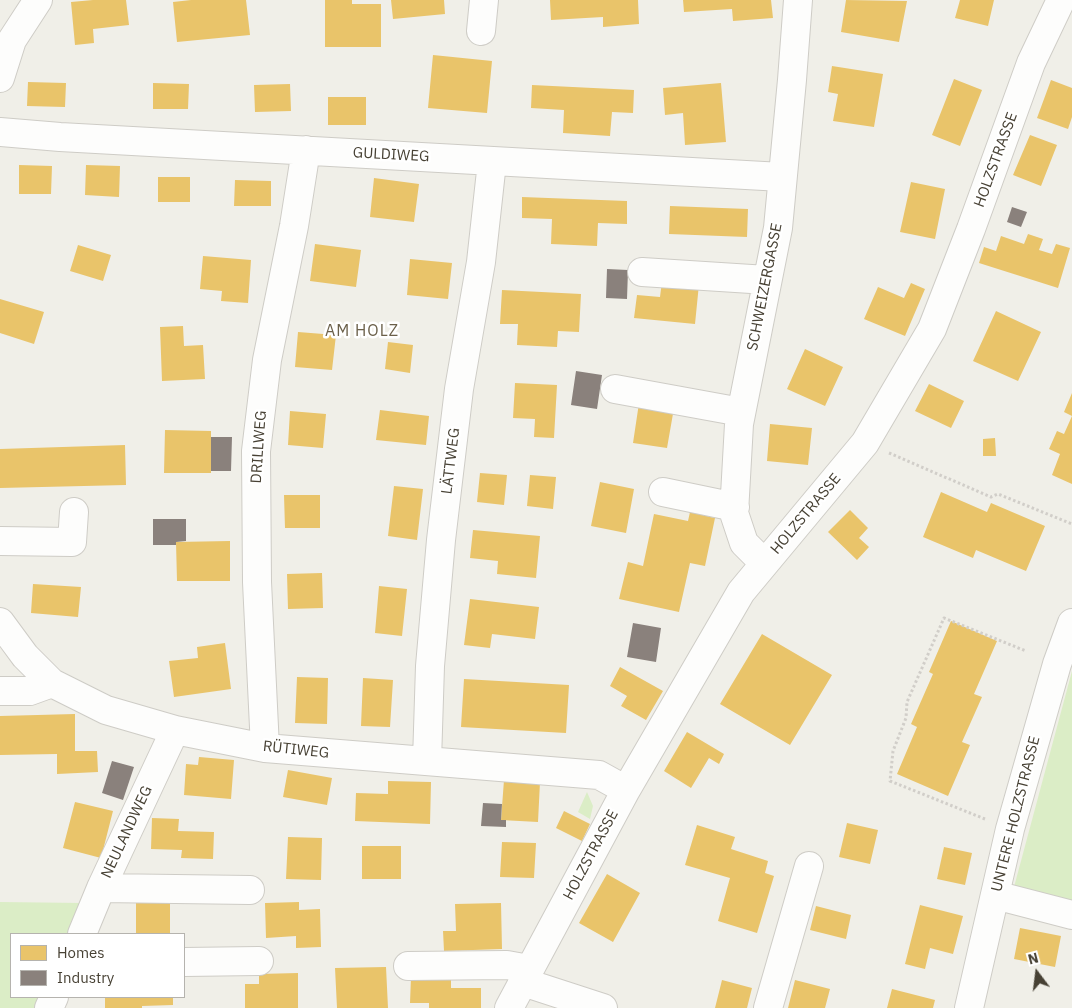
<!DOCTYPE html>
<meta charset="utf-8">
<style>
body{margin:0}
#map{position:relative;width:1072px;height:1008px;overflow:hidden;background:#f0efe8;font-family:"IBM Plex Sans",sans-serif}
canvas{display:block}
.legend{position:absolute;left:10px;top:933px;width:175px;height:65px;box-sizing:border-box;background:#fff;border:1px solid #b5b3ae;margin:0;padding:6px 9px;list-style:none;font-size:15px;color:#474134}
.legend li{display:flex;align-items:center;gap:10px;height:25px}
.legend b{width:25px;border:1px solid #b5b3ae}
.north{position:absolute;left:1012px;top:948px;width:50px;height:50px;-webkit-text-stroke:4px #fff;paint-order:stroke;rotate:345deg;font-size:14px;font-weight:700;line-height:20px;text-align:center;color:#474134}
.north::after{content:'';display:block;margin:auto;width:18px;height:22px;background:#474134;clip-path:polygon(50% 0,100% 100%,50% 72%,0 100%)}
</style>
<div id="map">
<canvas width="1072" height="1008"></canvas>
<ul class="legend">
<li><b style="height:14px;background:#e9c46a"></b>Homes</li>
<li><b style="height:14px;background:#8a817c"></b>Industry</li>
</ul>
<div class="north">N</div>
</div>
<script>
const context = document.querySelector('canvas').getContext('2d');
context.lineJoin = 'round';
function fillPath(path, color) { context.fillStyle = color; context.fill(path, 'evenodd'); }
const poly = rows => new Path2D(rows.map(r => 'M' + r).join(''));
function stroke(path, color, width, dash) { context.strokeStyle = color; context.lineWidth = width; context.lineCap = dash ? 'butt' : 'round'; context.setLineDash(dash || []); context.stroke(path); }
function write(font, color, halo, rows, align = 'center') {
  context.font = font + ' "IBM Plex Sans",sans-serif'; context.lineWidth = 5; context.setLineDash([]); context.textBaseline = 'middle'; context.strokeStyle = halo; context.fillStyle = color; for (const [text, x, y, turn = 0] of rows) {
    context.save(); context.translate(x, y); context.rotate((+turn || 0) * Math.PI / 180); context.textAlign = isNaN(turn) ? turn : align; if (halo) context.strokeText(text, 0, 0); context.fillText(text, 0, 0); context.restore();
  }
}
const green = poly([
 [1072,671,1072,907,1014,887],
 [587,792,593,806,590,819,578,812],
 [0,902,84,903,69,934,11,934,11,997,41,997,36,1008,0,1008]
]);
const homes = poly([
 [93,0,126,0,129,25,93,29,94,43,75,45,71,2],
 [191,0,246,0,250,35,177,42,173,2],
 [325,0,352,0,352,4,381,4,381,47,325,47],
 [391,0,444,0,445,14,393,19],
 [550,0,638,0,639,24,603,27,603,17,551,20],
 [683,0,771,0,773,18,733,21,732,9,684,12],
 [846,0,907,1,899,42,841,32],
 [960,0,994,0,988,26,955,18],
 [433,55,492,61,487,113,428,108],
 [832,66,883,74,874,127,833,121,838,94,828,92],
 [954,79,982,90,960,146,932,135],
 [1051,80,1072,88,1072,117,1068,129,1037,118],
 [28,82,66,83,65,107,27,106],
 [153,83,189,84,188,109,153,109],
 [721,83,726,142,685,145,683,113,665,115,663,88],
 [290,84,291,111,255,112,254,85],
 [532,85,634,90,633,113,612,112,610,136,563,133,564,110,531,108],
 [328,97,366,97,366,125,328,125],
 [1030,135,1057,145,1041,186,1013,175],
 [19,165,52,166,51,194,19,194],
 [86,165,120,166,119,197,85,195],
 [158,177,190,177,190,202,158,202],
 [374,178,419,184,414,222,370,217],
 [235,180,271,181,271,206,234,206],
 [911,182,945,189,935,239,900,232],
 [522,197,627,201,627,224,598,223,597,246,551,244,552,219,522,218],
 [670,206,748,209,747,237,669,234],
 [1028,234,1043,239,1039,250,1052,254,1056,244,1070,248,1058,288,979,263,984,247,996,251,1001,236,1024,244],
 [315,244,361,250,356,287,310,281],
 [78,245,111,255,103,281,70,271],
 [203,256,251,260,248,303,221,301,222,291,200,289],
 [410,259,452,263,448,299,407,295],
 [662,281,699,284,695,324,634,318,637,295,660,297],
 [911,283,925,289,905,336,864,319,878,287,904,298],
 [502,290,581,294,579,332,558,331,557,347,517,345,518,324,500,324],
 [0,299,44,312,34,344,0,333],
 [996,311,1041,332,1018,381,973,361],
 [183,326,184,346,203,345,205,379,162,381,160,327],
 [298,332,336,335,332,370,295,367],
 [388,342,413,345,410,373,385,369],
 [805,349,843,367,825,406,787,389],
 [515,383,557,385,554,438,534,437,535,419,513,418],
 [929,384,964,401,951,428,915,411],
 [1072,393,1072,484,1052,475,1060,454,1049,449,1057,431,1064,434,1072,416,1064,412],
 [639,403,674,408,667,448,633,443],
 [380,410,429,416,426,445,376,440],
 [290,411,326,414,323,448,288,445],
 [770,424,812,428,808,465,767,461],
 [165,430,211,431,211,473,164,473],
 [995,438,996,456,983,456,983,439],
 [125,445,126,485,0,488,0,449],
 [480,473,507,475,504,505,477,502],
 [530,475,556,477,553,509,527,506],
 [600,482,634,489,626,533,591,526],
 [394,486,423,489,417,540,388,536],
 [941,492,987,512,991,503,1045,526,1026,571,976,550,973,558,923,537],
 [284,495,320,495,320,528,285,528],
 [850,510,868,528,859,538,869,547,857,560,828,532],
 [690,512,715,518,705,566,690,563,679,612,619,599,628,562,643,566,654,514,688,521],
 [473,530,540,536,536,578,497,574,498,561,470,558],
 [230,541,230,581,177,581,176,542],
 [322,573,323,608,288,609,287,574],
 [33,584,81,587,78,617,31,613],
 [379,586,407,589,402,636,375,633],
 [470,599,539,607,535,639,492,634,490,648,464,645],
 [951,621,997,641,974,694,982,697,962,742,970,745,948,796,897,774,917,727,911,724,933,674,929,672],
 [762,634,832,675,790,745,720,704],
 [225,643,231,689,174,697,169,661,198,658,197,647],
 [620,667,663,691,646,720,621,706,627,696,610,686],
 [297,677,328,678,327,724,295,723],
 [363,678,393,680,390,727,361,726],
 [464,679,569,685,566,733,461,727],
 [75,714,75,751,97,751,98,772,57,774,57,754,0,755,0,716],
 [687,732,724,754,719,764,709,758,691,788,664,771],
 [199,757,234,760,231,799,184,795,186,764,198,765],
 [288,770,332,778,327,805,283,797],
 [504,780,540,782,538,822,501,820],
 [388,781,431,782,430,824,355,821,356,793,388,794],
 [75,802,113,811,101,858,63,848],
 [564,811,590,824,582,841,556,828],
 [152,818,179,819,178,831,214,832,213,859,181,858,182,850,151,849],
 [847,823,878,830,870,864,839,857],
 [697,825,735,837,731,849,768,861,765,873,774,876,757,933,718,921,730,878,685,865],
 [288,837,322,838,321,880,286,879],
 [502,842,536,843,534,878,500,877],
 [362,846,401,846,401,879,362,879],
 [944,847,972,853,965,885,937,879],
 [607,874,640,893,613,942,579,923],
 [170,902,170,934,136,934,136,903],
 [299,902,299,910,320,909,321,947,296,948,296,936,266,938,265,903],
 [501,903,502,949,444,951,443,931,456,931,455,904],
 [920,905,963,916,953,954,930,948,925,969,905,964],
 [816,906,851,915,846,939,810,930],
 [1020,928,1061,936,1055,967,1014,959],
 [386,967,388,1008,337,1008,335,968],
 [298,973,298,1008,245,1008,245,984,259,984,259,974],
 [411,977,451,978,451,988,481,988,481,1008,429,1008,429,1003,410,1003],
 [722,980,752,988,747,1008,715,1008],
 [795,980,830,989,825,1008,788,1008],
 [892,989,935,1000,933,1008,887,1008],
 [105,997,173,997,173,1005,142,1006,142,1008,105,1008]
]);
const industry = poly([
 [1012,207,1027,212,1021,227,1007,222],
 [607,269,628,270,627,299,606,298],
 [576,371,602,375,597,409,571,405],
 [211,437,232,437,231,471,211,471],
 [153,519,186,519,186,541,176,542,176,545,153,545],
 [633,623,661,628,656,662,627,657],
 [112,761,134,767,123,800,102,793],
 [483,803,502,804,501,820,506,820,506,827,481,826]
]);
const path = poly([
 [889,453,991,497,998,494,1072,524],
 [985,819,890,781,893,751,906,718,907,702,944,618,1026,651]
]);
const minor = poly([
 [481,31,484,0],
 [0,78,12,40,38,0],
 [0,132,60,137,782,177],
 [642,272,767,280],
 [615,389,741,412],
 [663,492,735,507],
 [0,541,72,542,74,512],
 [764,563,744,543,734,513,739,424,778,228,792,80,798,0],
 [0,622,25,656,52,683,106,710,175,730,265,748,599,775,626,790],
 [0,691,30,691,52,683],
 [265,748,257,582,256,451,267,360,294,226,306,150],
 [427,761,430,666,441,540,459,389,481,262,492,162],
 [101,888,250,890],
 [995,895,1072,915],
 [82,934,101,888,175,730],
 [184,962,259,961],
 [408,966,507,965,529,969],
 [523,982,603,1008],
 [49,1008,54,997],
 [509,1008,626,790,741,592,865,443,932,329,971,229,1031,63,1061,0],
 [768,1008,809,866],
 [969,1008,1010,829,1057,664,1072,623]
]);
const streetNames = [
 ["GULDIWEG",391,155,3],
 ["HOLZSTRASSE",996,160,-70],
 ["SCHWEIZERGASSE",765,287,-79],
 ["DRILLWEG",259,447,-86],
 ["LÄTTWEG",451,461,-83],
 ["HOLZSTRASSE",806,514,-50],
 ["RÜTIWEG",296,750,6],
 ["UNTERE HOLZSTRASSE",1016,814,-76],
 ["NEULANDWEG",127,832,-65],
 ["HOLZSTRASSE",591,855,-62]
];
const neighbourhoodNames = [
 ["AM HOLZ",362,331]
];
fillPath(green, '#dbedc6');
fillPath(homes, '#e9c46a');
fillPath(industry, '#8a817c');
stroke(minor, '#ceccc6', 30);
stroke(path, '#d1cec9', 3, [2.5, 2.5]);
stroke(minor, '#fdfdfc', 28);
write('15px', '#474134', '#fff', streetNames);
context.letterSpacing = '1px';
write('16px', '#6b604a', '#fff', neighbourhoodNames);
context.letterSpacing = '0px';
</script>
